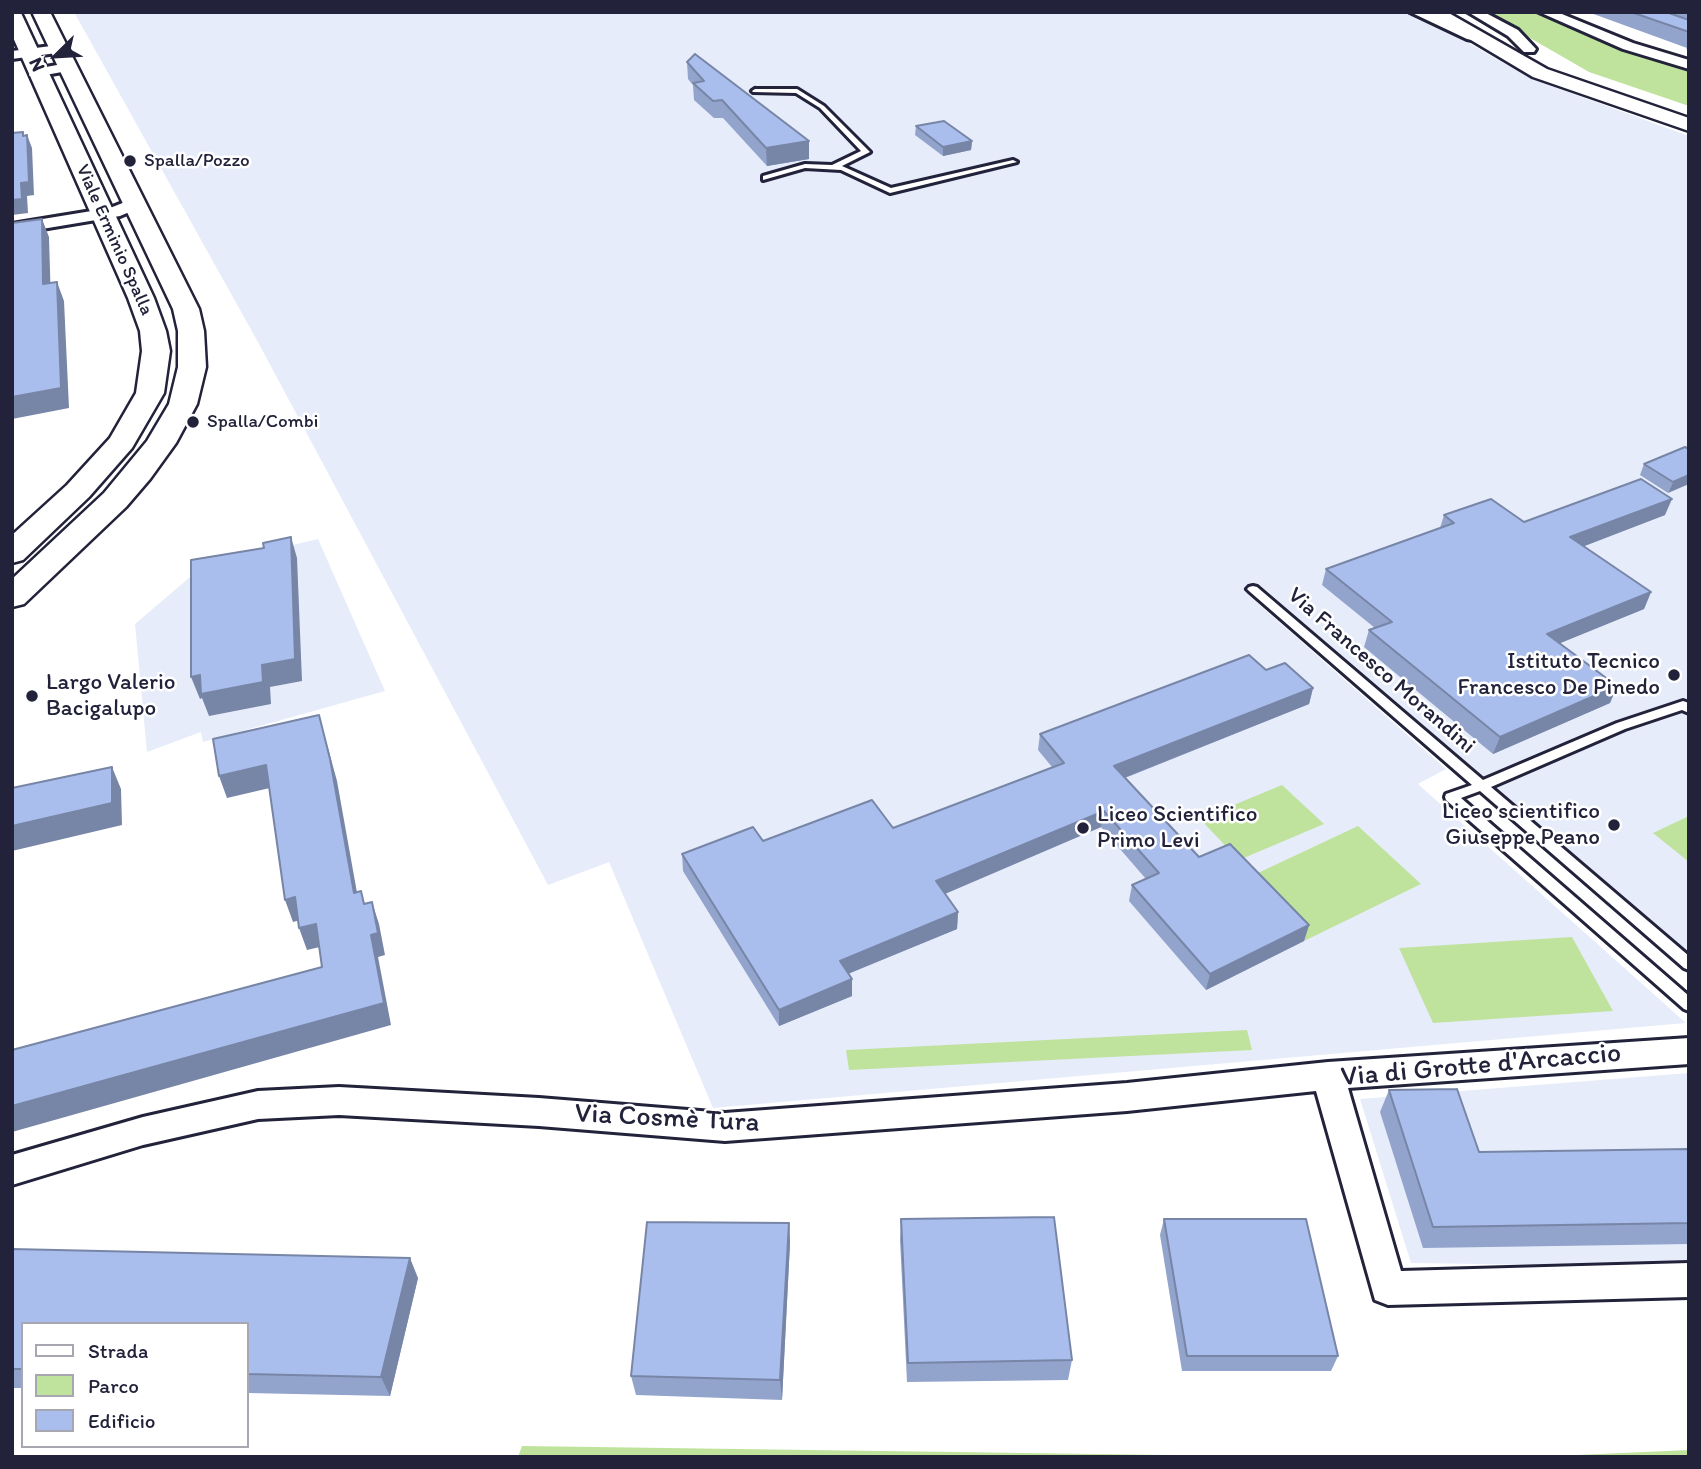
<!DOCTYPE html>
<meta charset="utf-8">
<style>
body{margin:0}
#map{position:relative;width:1701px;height:1469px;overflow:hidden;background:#fff;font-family:Itim,sans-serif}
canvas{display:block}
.frame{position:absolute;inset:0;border:14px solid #22223b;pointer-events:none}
.legend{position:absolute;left:21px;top:1322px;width:228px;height:126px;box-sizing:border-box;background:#fff;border:2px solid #a7a7b1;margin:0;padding:9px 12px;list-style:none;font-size:21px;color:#22223b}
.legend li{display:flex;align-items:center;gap:14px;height:35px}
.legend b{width:35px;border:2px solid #a7a7b1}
.north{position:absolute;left:21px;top:21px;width:70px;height:70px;-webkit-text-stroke:5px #fff;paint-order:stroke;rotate:246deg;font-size:19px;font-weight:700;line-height:28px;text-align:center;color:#22223b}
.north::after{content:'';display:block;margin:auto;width:24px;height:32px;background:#22223b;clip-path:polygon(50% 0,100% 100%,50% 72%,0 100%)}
</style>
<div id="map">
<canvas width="1701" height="1469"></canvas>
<div class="frame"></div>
<ul class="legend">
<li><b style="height:9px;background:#fff"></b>Strada</li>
<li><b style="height:19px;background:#bfe39d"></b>Parco</li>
<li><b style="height:19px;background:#aabeed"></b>Edificio</li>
</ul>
<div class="north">N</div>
</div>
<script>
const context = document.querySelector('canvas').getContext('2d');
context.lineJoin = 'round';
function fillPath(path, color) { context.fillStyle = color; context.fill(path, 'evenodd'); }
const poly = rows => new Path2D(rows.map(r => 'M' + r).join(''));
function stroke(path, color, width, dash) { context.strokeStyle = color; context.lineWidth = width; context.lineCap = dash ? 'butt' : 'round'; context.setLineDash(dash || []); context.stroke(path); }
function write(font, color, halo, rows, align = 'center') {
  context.font = font + ' Itim,sans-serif'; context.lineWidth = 5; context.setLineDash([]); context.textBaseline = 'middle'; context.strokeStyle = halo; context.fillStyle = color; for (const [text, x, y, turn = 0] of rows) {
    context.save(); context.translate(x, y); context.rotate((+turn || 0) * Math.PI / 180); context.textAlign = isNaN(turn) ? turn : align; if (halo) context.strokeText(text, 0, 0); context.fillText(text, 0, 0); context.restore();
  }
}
const built = poly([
 [74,12,1408,12,1439,26,1507,65,1549,85,1689,136,1689,954,1261,586,1245,592,1446,769,1418,784,1686,1023,713,1108,609,862,548,885,259,344],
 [318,539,385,691,203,742,201,732,147,752,135,624,203,566],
 [1689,1073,1689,1267,1411,1263,1360,1099]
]);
const green = poly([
 [1485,12,1538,12,1610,43,1689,68,1689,106,1589,72],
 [1282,785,1324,824,1239,860,1200,819],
 [1689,816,1689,862,1653,833],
 [1358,826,1421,884,1304,941,1243,880],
 [1572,937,1613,1011,1433,1023,1399,948],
 [1247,1030,1252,1050,849,1070,846,1050],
 [522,1446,1314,1457,518,1457],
 [1689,1450,1689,1457,1532,1457]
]);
const service = poly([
 [755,89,797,89,824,106,870,152,842,166,891,188,1013,160,1017,162,890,193,841,170,805,168,763,180,763,176,805,164,832,165,861,151,820,108,796,93,753,92,752,91,755,89],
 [1253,586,1257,587,1483,780,1617,723,1683,701,1689,703,1689,713,1682,710,1625,729,1491,787,1689,956,1689,970,1684,968,1480,791,1461,798,1689,996,1689,1011,1684,1009,1446,800,1445,797,1446,794,1472,785,1249,591,1247,589,1249,587,1253,586]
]);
const minor = poly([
 [1410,12,1428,12,1479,36,1472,40,1467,39,1410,12],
 [1468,12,1484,12,1518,30,1536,49,1534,52,1524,52,1508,36,1468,12],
 [1539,12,1557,12,1633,43,1689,60,1689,69,1623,49,1539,12],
 [59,45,64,46,64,52,12,59,12,51,59,45],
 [68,63,73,64,73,70,40,76,33,72,35,69,68,63],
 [135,198,143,203,141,207,120,216,12,234,12,224,110,208,135,198],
 [1689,1038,1689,1064,1348,1088,1401,1271,1689,1263,1689,1297,1388,1305,1375,1300,1316,1091,1127,1111,725,1141,539,1126,339,1115,258,1119,143,1145,12,1185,12,1155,143,1117,258,1091,339,1087,539,1098,725,1113,1127,1083,1328,1062,1689,1038]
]);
const secondary = poly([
 [12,12,21,13,154,298,166,331,170,351,164,393,132,448,89,497,23,560,12,563,12,535,67,485,110,438,136,393,142,351,140,331,128,298,12,35,12,12],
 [32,12,50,12,199,309,204,331,206,367,197,404,176,443,150,479,126,507,24,604,12,607,12,579,104,493,147,441,169,404,178,367,178,331,173,309,32,12],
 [1424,12,1447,12,1547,69,1689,118,1689,131,1533,77,1424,12]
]);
const wall = poly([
 [1588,12,1689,12,1689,50,1686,49,1687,48],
 [687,62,809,159,767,166,723,118,714,118,694,100,693,85,688,79],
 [916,126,972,141,971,150,943,156,915,135],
 [1689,449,1668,493,1640,475,1644,464],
 [1444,515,1524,522,1665,515,1583,546,1651,592,1644,609,1559,643,1617,686,1610,703,1493,754,1364,647,1369,630,1375,628,1322,585,1326,569,1440,528],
 [1266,670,1313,688,1309,704,1125,778,1199,857,1309,925,1304,941,1206,990,1129,901,1132,885,1146,879,1101,827,945,894,958,912,957,929,848,974,852,979,852,996,779,1026,683,871,682,854,763,841,893,828,1052,767,1038,750,1040,734],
 [1389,1090,1479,1152,1689,1149,1689,1244,1423,1248,1380,1112],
 [901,1219,1072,1360,1068,1380,907,1382,900,1240],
 [1164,1219,1338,1356,1331,1371,1182,1371,1160,1235],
 [789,1223,790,1243,782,1400,636,1395,631,1376],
 [12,1249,418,1278,390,1396,247,1393,247,1324,23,1324,23,1388,12,1388]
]);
const shadedWall = poly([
 [23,132,27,144,27,135,32,148,34,195,27,196,28,213,12,215,12,200,21,183],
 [809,141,809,159,767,166,766,148],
 [972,141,971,150,943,156,943,147],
 [42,219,49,237,51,304,43,284],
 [57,282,64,301,69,408,12,419,12,397],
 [1689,475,1689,484,1668,493,1673,482],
 [1672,499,1665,515,1564,554,1570,537],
 [291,537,297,558,302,681,270,687,271,704,209,716,202,698,200,699,191,677,262,665],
 [1651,592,1644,609,1541,651,1547,634],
 [1617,686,1610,703,1493,754,1500,737],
 [1313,688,1309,704,1111,783,1114,766],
 [319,715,337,781,361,915,354,893],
 [266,765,274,787,227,798,219,776],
 [112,767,121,789,122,825,12,851,12,826],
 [1104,811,1101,827,935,898,936,881],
 [295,897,304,919,293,922,285,900],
 [372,902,379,924,385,955,378,957,391,1025,12,1132,12,1106,384,1003,371,935],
 [958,912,957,929,840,977,840,961],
 [316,924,324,946,307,950,299,928],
 [1309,925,1304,941,1206,990,1210,974],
 [852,979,852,996,779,1026,779,1010],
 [789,1223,790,1243,782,1400,780,1380],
 [410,1258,418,1278,390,1396,381,1377]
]);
const building = poly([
 [1631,12,1666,12,1689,20,1689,32,1631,12],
 [695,54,809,141,766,148,722,100,713,101,693,83,704,81,687,62,695,54],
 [944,121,972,141,943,147,916,126,944,121],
 [23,132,23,136,27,135,29,182,21,183,22,199,12,200,12,133,23,132],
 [42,219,43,284,57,282,61,388,12,397,12,223,42,219],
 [1685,447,1689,449,1689,475,1673,482,1644,464,1685,447],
 [1641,479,1672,499,1570,537,1651,592,1547,634,1617,686,1500,737,1369,630,1392,622,1326,569,1454,523,1444,515,1491,499,1524,522,1641,479],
 [291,537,295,659,262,665,263,682,201,694,200,675,191,677,191,560,264,548,263,543,291,537],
 [1249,655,1266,670,1285,663,1313,688,1114,766,1199,857,1230,844,1309,925,1210,974,1132,885,1159,873,1104,811,936,881,958,912,840,961,852,979,779,1010,682,854,753,827,763,841,872,800,893,828,1064,763,1040,734,1249,655],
 [319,715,330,759,354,893,361,891,364,904,372,902,378,933,371,935,384,1003,12,1106,12,1050,322,967,316,924,299,928,295,897,285,900,266,765,219,776,213,739,319,715],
 [112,767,112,803,12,826,12,788,112,767],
 [1457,1089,1479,1152,1689,1149,1689,1223,1433,1227,1389,1090,1457,1089],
 [1054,1217,1072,1360,908,1363,901,1219,1054,1217],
 [1164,1219,1306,1219,1338,1356,1187,1356,1164,1219],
 [647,1222,789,1223,780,1380,631,1376,647,1222],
 [12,1249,410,1258,381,1377,247,1374,247,1324,23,1324,23,1369,12,1369,12,1249]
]);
const markers = [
 [130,161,7,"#22223b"],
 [193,422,7,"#22223b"],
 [1674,675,7,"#22223b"],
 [32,696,7,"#22223b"],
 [1614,825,7,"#22223b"],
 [1083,828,7,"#22223b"]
];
const farPoinames = [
 ["Spalla/Pozzo",144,161],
 ["Spalla/Combi",207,422]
];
const farStreetnames = [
 ["Viale Erminio Spalla",114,240,66]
];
const poiNames = [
 ["Istituto Tecnico",1660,662],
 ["Francesco De Pinedo",1660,688],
 ["Largo Valerio",46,683,"left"],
 ["Bacigalupo",46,709,"left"],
 ["Liceo scientifico",1600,812],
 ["Giuseppe Peano",1600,838],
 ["Liceo Scientifico",1097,815,"left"],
 ["Primo Levi",1097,841,"left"]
];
const streetNames = [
 ["Via Francesco Morandini",1381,671,41]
];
const nearStreetnames = [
 ["Via di Grotte d'Arcaccio",1481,1066,-5],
 ["Via Cosmè Tura",667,1119,3]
];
fillPath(built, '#e6ecfa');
fillPath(green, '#bfe39d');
stroke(service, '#22223b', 6);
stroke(minor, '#22223b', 6);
stroke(secondary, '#22223b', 5);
fillPath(service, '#fff');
fillPath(minor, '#fff');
fillPath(secondary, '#fff');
fillPath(wall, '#92a3cc');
fillPath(shadedWall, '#7785a6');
fillPath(building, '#aabeed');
stroke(building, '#7785a6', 2);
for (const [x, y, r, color] of markers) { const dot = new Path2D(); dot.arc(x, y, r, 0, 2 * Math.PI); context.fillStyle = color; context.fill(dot); stroke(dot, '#fff', 2.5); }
write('19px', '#22223b', '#fff', farPoinames, 'left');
write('19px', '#22223b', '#fff', farStreetnames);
write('23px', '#22223b', '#fff', poiNames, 'right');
write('23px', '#22223b', '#fff', streetNames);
write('28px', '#22223b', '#fff', nearStreetnames);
</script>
